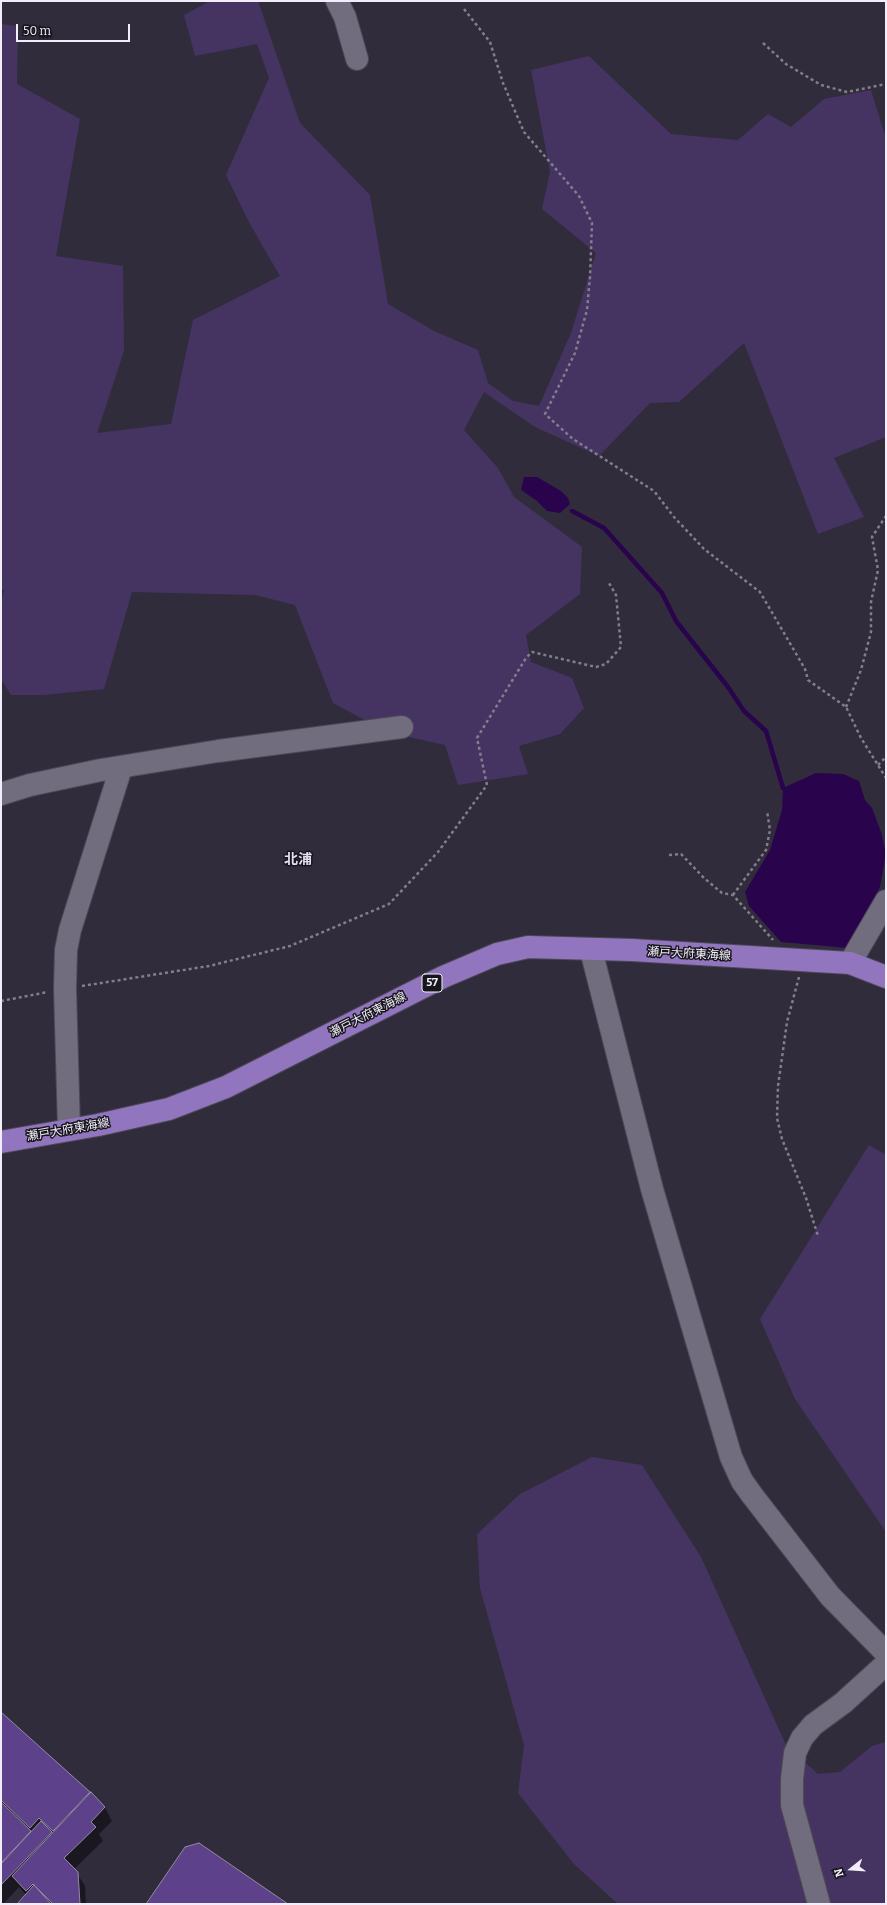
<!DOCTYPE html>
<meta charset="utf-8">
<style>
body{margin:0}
#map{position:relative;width:887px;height:1905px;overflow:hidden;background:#312c3c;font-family:Bitter,serif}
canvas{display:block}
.frame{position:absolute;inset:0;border:2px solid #f1eef9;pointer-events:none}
.north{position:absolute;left:831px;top:1849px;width:40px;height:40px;-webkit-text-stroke:3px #18161d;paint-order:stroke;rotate:253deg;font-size:11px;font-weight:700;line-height:16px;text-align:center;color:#f1eef9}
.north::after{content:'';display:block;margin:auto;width:14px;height:18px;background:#f1eef9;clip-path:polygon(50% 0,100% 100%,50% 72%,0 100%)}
.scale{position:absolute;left:16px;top:24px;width:114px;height:18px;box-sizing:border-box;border:2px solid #f1eef9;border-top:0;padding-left:5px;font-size:12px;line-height:14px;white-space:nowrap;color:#f1eef9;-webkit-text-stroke:3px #18161d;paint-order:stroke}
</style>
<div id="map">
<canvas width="887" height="1905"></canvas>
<div class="frame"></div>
<div class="north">N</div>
<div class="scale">50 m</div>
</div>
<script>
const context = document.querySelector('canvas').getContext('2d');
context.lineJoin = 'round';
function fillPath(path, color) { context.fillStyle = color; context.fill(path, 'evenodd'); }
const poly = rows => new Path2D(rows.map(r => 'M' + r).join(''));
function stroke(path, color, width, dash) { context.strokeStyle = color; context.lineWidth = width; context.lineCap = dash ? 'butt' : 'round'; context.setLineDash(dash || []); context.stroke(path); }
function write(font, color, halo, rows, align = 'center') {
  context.font = font + ' Bitter,"Noto Sans JP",serif'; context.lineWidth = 3; context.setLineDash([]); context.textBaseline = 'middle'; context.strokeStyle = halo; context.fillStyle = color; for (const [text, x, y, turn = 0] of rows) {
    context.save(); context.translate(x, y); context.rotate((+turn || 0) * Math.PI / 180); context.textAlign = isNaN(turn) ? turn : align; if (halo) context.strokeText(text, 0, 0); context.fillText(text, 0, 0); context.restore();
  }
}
const green = poly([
 [210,1,258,1,300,123,370,195,388,304,434,331,478,350,488,383,513,401,539,406,571,333,596,253,542,209,550,172,531,70,589,56,671,134,738,140,768,114,791,127,824,99,871,90,886,139,886,437,834,458,864,517,818,534,744,343,679,402,650,403,599,456,535,427,484,392,464,430,498,468,514,497,582,547,580,594,526,635,531,662,572,678,584,708,560,734,519,746,528,774,458,785,445,745,387,732,333,703,295,605,255,595,132,592,104,689,43,695,11,695,1,679,1,604,4,590,1,589,1,24,18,26,17,84,80,119,56,256,123,266,124,351,97,433,171,424,193,320,280,276,250,224,226,175,269,78,257,44,195,56,184,15],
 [869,1145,886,1155,886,1532,795,1399,760,1319],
 [592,1457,642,1465,701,1557,786,1745,818,1774,840,1772,872,1746,886,1742,886,1904,618,1904,574,1864,518,1793,524,1745,480,1588,477,1534,520,1494]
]);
const water = poly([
 [524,477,537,477,561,491,568,498,570,504,560,513,547,511,537,501,521,490],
 [816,773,843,774,859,781,865,800,872,808,881,832,886,853,880,887,848,948,781,942,749,906,745,892,770,850,782,810,783,788]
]);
const shadow = poly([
 [1,1713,91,1794,105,1808,112,1821,99,1834,103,1841,74,1869,85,1886,86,1904,18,1904,26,1895,19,1887,3,1904,1,1904]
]);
const stream = poly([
 [572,511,604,528,662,593,676,621,728,687,744,711,766,731,783,788]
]);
const building = poly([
 [1,1712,90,1792,53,1831,39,1818,30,1828,1,1800,1,1712],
 [91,1792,105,1807,91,1822,96,1827,64,1858,78,1872,80,1904,53,1904,33,1884,26,1891,12,1876,91,1792],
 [1,1802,31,1831,1,1863,1,1802],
 [41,1821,52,1832,1,1885,1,1864,41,1821],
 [199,1843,288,1904,146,1904,185,1847,199,1843],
 [34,1885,51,1904,17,1904,34,1885]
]);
const path = poly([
 [464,9,490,42,503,83,524,132,579,196,592,223,590,277,587,310,575,353,545,414,573,439,654,491,674,517,704,549,760,592,805,669,808,680,846,707,861,738,886,778],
 [763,43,786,64,821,85,847,92,886,84],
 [846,707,861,670,871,632,871,602,878,570,872,537,886,516],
 [878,765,886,757],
 [669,855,681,854,704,878,722,893,733,895,773,940],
 [733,895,766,850,770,830,767,811],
 [799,977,787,1022,778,1086,777,1118,782,1139,806,1198,818,1236],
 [82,986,209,966,290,946,389,904,438,852,487,785,477,738,526,658,532,652,596,667,606,664,621,647,616,595,609,583],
 [1,1001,48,992]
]);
const minor = poly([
 [337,1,345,17,357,59],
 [1,794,30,785,101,770,218,751,402,727],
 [591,950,652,1189,731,1457,742,1481,752,1495,830,1596,886,1653],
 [850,963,886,901],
 [69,1129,65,989,66,950,70,930,121,768],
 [819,1904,792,1805,792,1779,795,1753,802,1738,813,1725,843,1703,886,1664]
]);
const major = poly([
 [1,1142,98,1125,169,1109,226,1087,443,977,497,954,528,947,632,950,850,963,886,977]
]);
const shields = [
 [432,983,20]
];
const shieldNames = [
 ["57",432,983]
];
const streetNames = [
 ["瀬戸大府東海線",689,954,3],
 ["瀬戸大府東海線",368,1015,-27],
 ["瀬戸大府東海線",68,1130,-10]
];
const quarterNames = [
 ["北浦",298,860]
];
fillPath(green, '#453462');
fillPath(water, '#29044d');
fillPath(shadow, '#0007');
stroke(stream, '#29044d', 4.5);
fillPath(building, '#5e418b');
stroke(building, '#928c9f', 1);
stroke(minor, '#4d4956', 24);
stroke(major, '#4d4956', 24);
stroke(path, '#827e8c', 2.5, [3, 3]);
stroke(minor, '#716c7e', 22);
stroke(major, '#9176bf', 22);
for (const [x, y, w] of shields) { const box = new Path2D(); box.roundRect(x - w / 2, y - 9, w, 18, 3); context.fillStyle = '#18161d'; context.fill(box); stroke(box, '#f1eef9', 1); }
write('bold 11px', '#f1eef9', null, shieldNames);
write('12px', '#f1eef9', '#18161d', streetNames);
write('bold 14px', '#e4def2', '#18161d', quarterNames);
</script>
